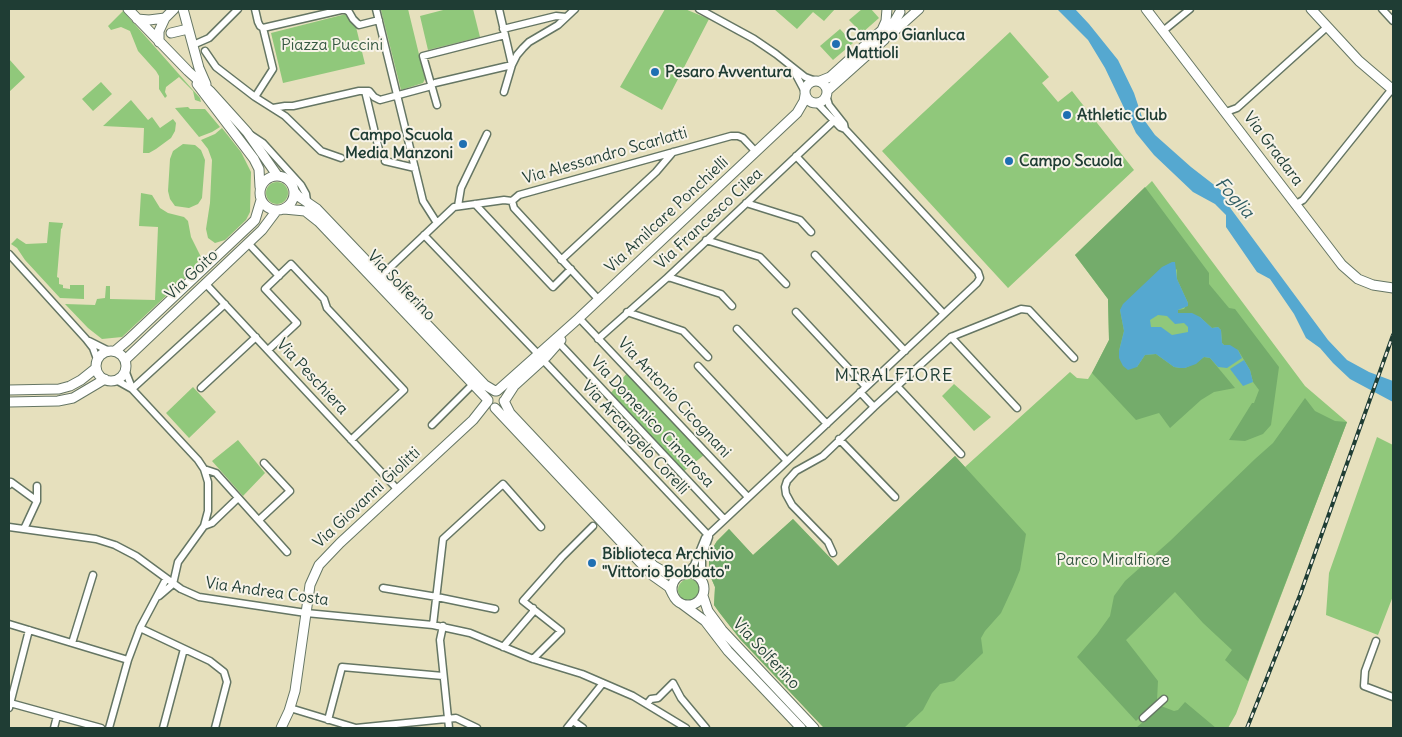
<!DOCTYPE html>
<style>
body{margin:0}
#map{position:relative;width:1402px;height:737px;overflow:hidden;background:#e6e0bd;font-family:Delius,sans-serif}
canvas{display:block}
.frame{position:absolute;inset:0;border:10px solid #1f3d34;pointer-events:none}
</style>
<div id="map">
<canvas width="1402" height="737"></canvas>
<div class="frame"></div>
</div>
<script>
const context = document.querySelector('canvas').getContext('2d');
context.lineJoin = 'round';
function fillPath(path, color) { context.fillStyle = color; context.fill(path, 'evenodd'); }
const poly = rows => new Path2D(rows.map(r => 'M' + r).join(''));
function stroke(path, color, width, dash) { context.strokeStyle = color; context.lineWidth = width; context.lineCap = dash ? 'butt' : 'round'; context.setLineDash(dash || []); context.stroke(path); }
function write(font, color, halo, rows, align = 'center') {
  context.font = font + ' Delius,sans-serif'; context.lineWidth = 4; context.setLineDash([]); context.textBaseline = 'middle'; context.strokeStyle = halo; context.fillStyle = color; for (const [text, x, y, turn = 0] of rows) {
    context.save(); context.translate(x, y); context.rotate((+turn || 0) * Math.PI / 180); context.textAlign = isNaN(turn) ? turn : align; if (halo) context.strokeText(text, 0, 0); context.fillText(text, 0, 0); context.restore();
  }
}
const green = poly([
 [384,9,408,9,425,79,423,83,401,90,381,10],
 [447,9,473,9,480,37,428,50,420,16],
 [665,9,685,9,709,19,662,110,620,87],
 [774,9,835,9,824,21,813,12,797,29],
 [862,9,871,9,879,18,862,33,849,20],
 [123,11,200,98,201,102,195,100,193,91,179,77,166,87,165,92,167,96,165,98,159,89,159,76,156,71,138,51,130,31,121,27,111,30,108,26],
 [346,14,356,27,365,64,283,83,271,33],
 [840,29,853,43,833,60,820,46],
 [1010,32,1049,77,1042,83,1058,102,1072,91,1134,170,1008,288,882,151],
 [9,59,25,77,9,92],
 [101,82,112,94,93,111,82,99],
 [131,100,148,120,152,117,160,128,173,119,176,123,175,131,171,138,156,149,149,153,143,153,144,128,103,126],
 [188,107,190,109,205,109,220,127,212,132,199,137,175,108],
 [222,128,241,152,251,172,250,212,246,220,225,240,215,243,208,238,206,229,210,203,212,160,208,149,201,140,215,134],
 [183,144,195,145,201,150,205,160,202,198,198,204,189,208,175,206,170,199,168,191,170,159,173,151],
 [1152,181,1305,386,1347,422,1236,714,1228,728,824,728,740,639,719,612,714,605,715,587,709,573,709,556,712,549,717,541,729,529,753,555,793,519,838,566,955,456,965,467,1070,372,1077,378,1088,379,1093,371,1109,340,1108,299,1075,255],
 '266 193a11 11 0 1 1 22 0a11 11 0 1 1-22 0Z',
 [141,193,152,195,160,208,168,213,184,217,188,221,191,237,201,257,198,260,197,267,122,337,102,339,88,328,65,304,95,305,97,299,105,298,106,286,110,286,110,299,155,300,158,227,139,226],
 [49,222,63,223,62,228,61,229,57,277,59,278,59,284,63,285,63,288,70,289,70,285,84,285,84,299,60,298,25,260,17,248,11,244,17,238,26,244,47,243],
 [627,373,704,455,683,472,610,394],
 [954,384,991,417,974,431,942,396],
 [193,387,216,412,189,438,166,413],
 [1377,437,1393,445,1393,596,1378,635,1326,615,1329,573],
 [238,440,265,473,243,496,212,461],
 '678 590a11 11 0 1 1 22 0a11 11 0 1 1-22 0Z'
]);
const forest = poly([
 [1145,187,1209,273,1209,284,1229,308,1235,309,1279,367,1271,425,1263,434,1245,441,1229,440,1252,403,1254,403,1259,390,1253,382,1250,370,1238,350,1224,345,1222,343,1221,330,1218,327,1212,328,1200,317,1178,313,1178,310,1184,309,1188,303,1177,279,1177,269,1120,310,1124,331,1119,351,1137,367,1145,355,1156,354,1174,367,1180,368,1185,368,1196,363,1204,357,1210,358,1235,388,1214,392,1201,400,1170,428,1159,413,1136,420,1092,373,1109,340,1108,299,1075,255],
 [1305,398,1315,411,1335,421,1347,422,1248,681,1225,660,1232,650,1203,623,1175,592,1126,640,1158,681,1157,701,1136,721,1077,657,1097,634,1110,616,1114,596,1125,581,1170,541,1255,459,1273,443],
 [955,456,1026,534,1020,570,1013,587,1001,613,985,631,981,638,983,653,954,681,940,684,932,693,923,710,904,728,824,728,740,639,719,612,714,605,715,587,709,573,709,556,712,549,717,541,729,529,753,555,793,519,838,566],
 [1185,702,1216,728,1136,728,1161,706,1174,711,1178,710]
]);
const water = poly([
 [1057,9,1075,9,1089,24,1118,60,1134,93,1142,117,1155,135,1191,167,1222,191,1231,209,1328,340,1347,360,1369,372,1393,381,1393,402,1350,379,1333,363,1320,348,1306,338,1294,314,1270,279,1257,272,1226,227,1226,215,1215,204,1193,192,1154,155,1136,133,1105,68,1088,40],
 [1172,262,1175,262,1177,279,1188,303,1188,306,1178,310,1178,313,1192,313,1200,317,1212,328,1218,327,1221,330,1222,343,1224,345,1230,345,1238,350,1242,358,1227,368,1218,367,1210,358,1204,357,1196,364,1185,368,1180,368,1174,367,1156,354,1145,355,1137,367,1128,370,1123,366,1119,358,1119,351,1124,331,1120,310,1123,304,1162,267],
 [1158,315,1167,316,1175,324,1184,323,1188,327,1188,332,1172,335,1161,327,1151,327,1150,320],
 [1244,360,1250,370,1253,382,1243,386,1230,369]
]);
const street = poly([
 [255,9,258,22,260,26,263,28,273,69,255,97],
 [376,9,423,201,437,223],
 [499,9,512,65],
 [699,9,754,39,776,54,805,77,813,80],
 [1382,9,1393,21],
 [263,28,341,10,346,10,349,12,353,19,359,25,379,20],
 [503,29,556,16,566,17],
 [1163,31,1190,9],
 [193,45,209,38,238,9],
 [205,51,216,67,255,97,285,116,321,151,341,158],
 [795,73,804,90],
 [365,91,380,154],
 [504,92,512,65,517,55,523,48,529,42,558,25,575,9],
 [817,103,840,127,845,129],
 [437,105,423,56,505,35],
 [273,108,285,106,293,106,359,91,369,91,374,97,380,100,428,87,435,83,512,65],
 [1226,112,1237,108,1327,27],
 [251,135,263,143,301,185,306,194,307,201],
 [796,156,944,314],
 [385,161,415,168],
 [512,201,519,195,731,136,738,136,743,138,756,152],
 [512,201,514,208,599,300],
 [746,203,800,220,811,232],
 [475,204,553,287,571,269],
 [1296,204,1303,200,1392,89],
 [458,206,461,188,487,134],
 [424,235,538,354],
 [706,240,760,257,786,284],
 [248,243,279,276],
 [9,254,86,339,93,348,97,359],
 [815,255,905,351],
 [561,260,656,172,673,152],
 [381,276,454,207,504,200,512,201],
 [668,277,721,294,732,306],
 [205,283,398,490],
 [627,312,683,331,708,357],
 [796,312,866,387],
 [579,318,748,497],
 [737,329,827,424],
 [951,337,1017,408],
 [598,339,668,277,838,117],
 [89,341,109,351],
 [559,343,724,519],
 [268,350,297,323,265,289,291,264,324,299,327,308,404,390,351,440],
 [543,360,708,535],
 [698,366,787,461],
 [125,370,132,388],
 [116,380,132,389,198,460,204,469,208,482,208,511,204,526,178,562,173,584],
 [897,386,961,454],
 [201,388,256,337],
 [132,389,225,304],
 [860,392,874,407],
 [432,425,473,384],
 [839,439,895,497],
 [204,469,216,473,287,552],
 [9,485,11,482,37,501],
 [259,520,290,491,264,463],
 [204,526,212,523,238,498],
 [9,527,96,539,115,545,136,556,181,589,199,597,306,613,433,625,470,633,533,659,582,674,633,696,686,728],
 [24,529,37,501,37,486],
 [833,553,828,542,792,505,786,494,785,487,787,481,796,471,823,456,874,407,951,337,1021,309,1029,310,1074,358],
 [687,573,694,565,705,538,977,283,980,278,978,272,845,129,844,124,829,105,826,95],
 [702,581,702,557,709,537],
 [383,588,437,597,495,609],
 [159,596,173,584],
 [9,624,128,660],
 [433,625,443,539,503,484,541,527],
 [443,626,440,640,449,728],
 [140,628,210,661,224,672,227,682,215,728],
 [1376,641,1365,671,1364,686,1393,697],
 [72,643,93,575],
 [503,647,533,612,533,608],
 [533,659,561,631,523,601,562,557,593,526],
 [10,703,101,728],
 [647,704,651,699,658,698,673,683,681,698,706,728],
 [9,708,29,630],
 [290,708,356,728,456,718,477,728],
 [1143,718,1164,699],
 [328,720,342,667,443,676],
 [573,721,583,728],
 [54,728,57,716],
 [109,728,128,660,140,628,166,579],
 [163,728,184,649],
 [567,728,603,683]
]);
const secondary = poly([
 [128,9,188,71,210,91,247,132,277,175],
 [183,9,199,68,206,84],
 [1146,9,1342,265,1358,279,1373,285,1393,288],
 [1311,9,1359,61,1393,90],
 [137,19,149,20,165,18],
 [171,33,188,29],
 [890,35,919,9],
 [159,42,159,31,165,18,174,9],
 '805 92a11 11 0 1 1 22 0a11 11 0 1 1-22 0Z',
 [820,81,830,77,882,30,886,21,887,9],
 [197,84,254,159,259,169,260,187],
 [827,91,884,40,900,12],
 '260 193a17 17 0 1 1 34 0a17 17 0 1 1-34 0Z',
 [294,191,298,196,317,209,485,385,495,391],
 [284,209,305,211,319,222,488,400],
 '96 366a15 15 0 1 1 30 0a15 15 0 1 1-30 0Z',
 [115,351,128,340,251,224,255,220,261,200],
 [125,360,262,230,277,210],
 [9,390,59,389,70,386,81,380,96,368],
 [497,391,579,318,797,113,804,101,805,95],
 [505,400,514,386,546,357,561,340],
 [504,401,510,413,654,566,668,574,682,575],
 [9,402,58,401,73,398,105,379],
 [495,408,652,575,669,587,673,595],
 '672 589a16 16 0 1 1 32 0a16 16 0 1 1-32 0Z',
 [703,596,708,611,722,630,814,728],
 [682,604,705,621,728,651,801,728],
 [281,728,289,711,295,691,310,585,319,565,340,543,473,420,488,401]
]);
const rail = poly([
 [1247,728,1300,595,1393,335]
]);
const markers = [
 [836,44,5,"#1f6fb2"],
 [655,72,5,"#1f6fb2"],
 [1067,115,5,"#1f6fb2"],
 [463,144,5,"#1f6fb2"],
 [1009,161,5,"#1f6fb2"],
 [592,563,5,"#1f6fb2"]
];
const poiNames = [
 ["Campo Gianluca",846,35],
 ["Mattioli",846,53],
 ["Pesaro Avventura",665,72],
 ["Athletic Club",1077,115],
 ["Campo Scuola",453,135,"right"],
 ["Media Manzoni",453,153,"right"],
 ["Campo Scuola",1019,161],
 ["Biblioteca Archivio",602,554],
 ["\"Vittorio Bobbato\"",602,572]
];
const parkNames = [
 ["Piazza Puccini",332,45],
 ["Parco Miralfiore",1113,560]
];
const streetNames = [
 ["Via Gradara",1273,149,53],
 ["Via Alessandro Scarlatti",605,156,-16],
 ["Via Amilcare Ponchielli",667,215,-43],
 ["Via Francesco Cilea",709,219,-43],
 ["Via Goito",192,275,-43],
 ["Via Solferino",401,286,46],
 ["Via Peschiera",312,377,47],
 ["Via Antonio Cicognani",674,398,47],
 ["Via Domenico Cimarosa",652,422,47],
 ["Via Arcangelo Corelli",635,438,47],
 ["Via Giovanni Giolitti",367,498,-43],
 ["Via Andrea Costa",267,592,8],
 ["Via Solferino",766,654,47]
];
const waterNames = [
 ["Foglia",1234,198,48]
];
const neighbourhoodNames = [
 ["MIRALFIORE",894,376]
];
fillPath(green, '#90c87b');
fillPath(forest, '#74ac6b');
fillPath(water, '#55a8d0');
stroke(street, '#657664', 9);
stroke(secondary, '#657664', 11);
stroke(street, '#fff', 6);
stroke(secondary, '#fff', 9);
stroke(rail, '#1f3d34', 4);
stroke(rail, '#f7f3e8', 2, [5.5]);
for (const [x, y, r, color] of markers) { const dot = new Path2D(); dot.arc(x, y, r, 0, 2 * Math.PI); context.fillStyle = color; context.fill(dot); stroke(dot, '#f7f3e8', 2); }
write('bold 16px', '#1f3d34', '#f7f3e8', poiNames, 'left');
write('16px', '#365942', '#f7f3e8', parkNames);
write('16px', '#1f3d34', '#f7f3e8', streetNames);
write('italic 18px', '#2f5d63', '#f7f3e8', waterNames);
context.letterSpacing = '1px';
write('18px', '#1f3d34', '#f7f3e8', neighbourhoodNames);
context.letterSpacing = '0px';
</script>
